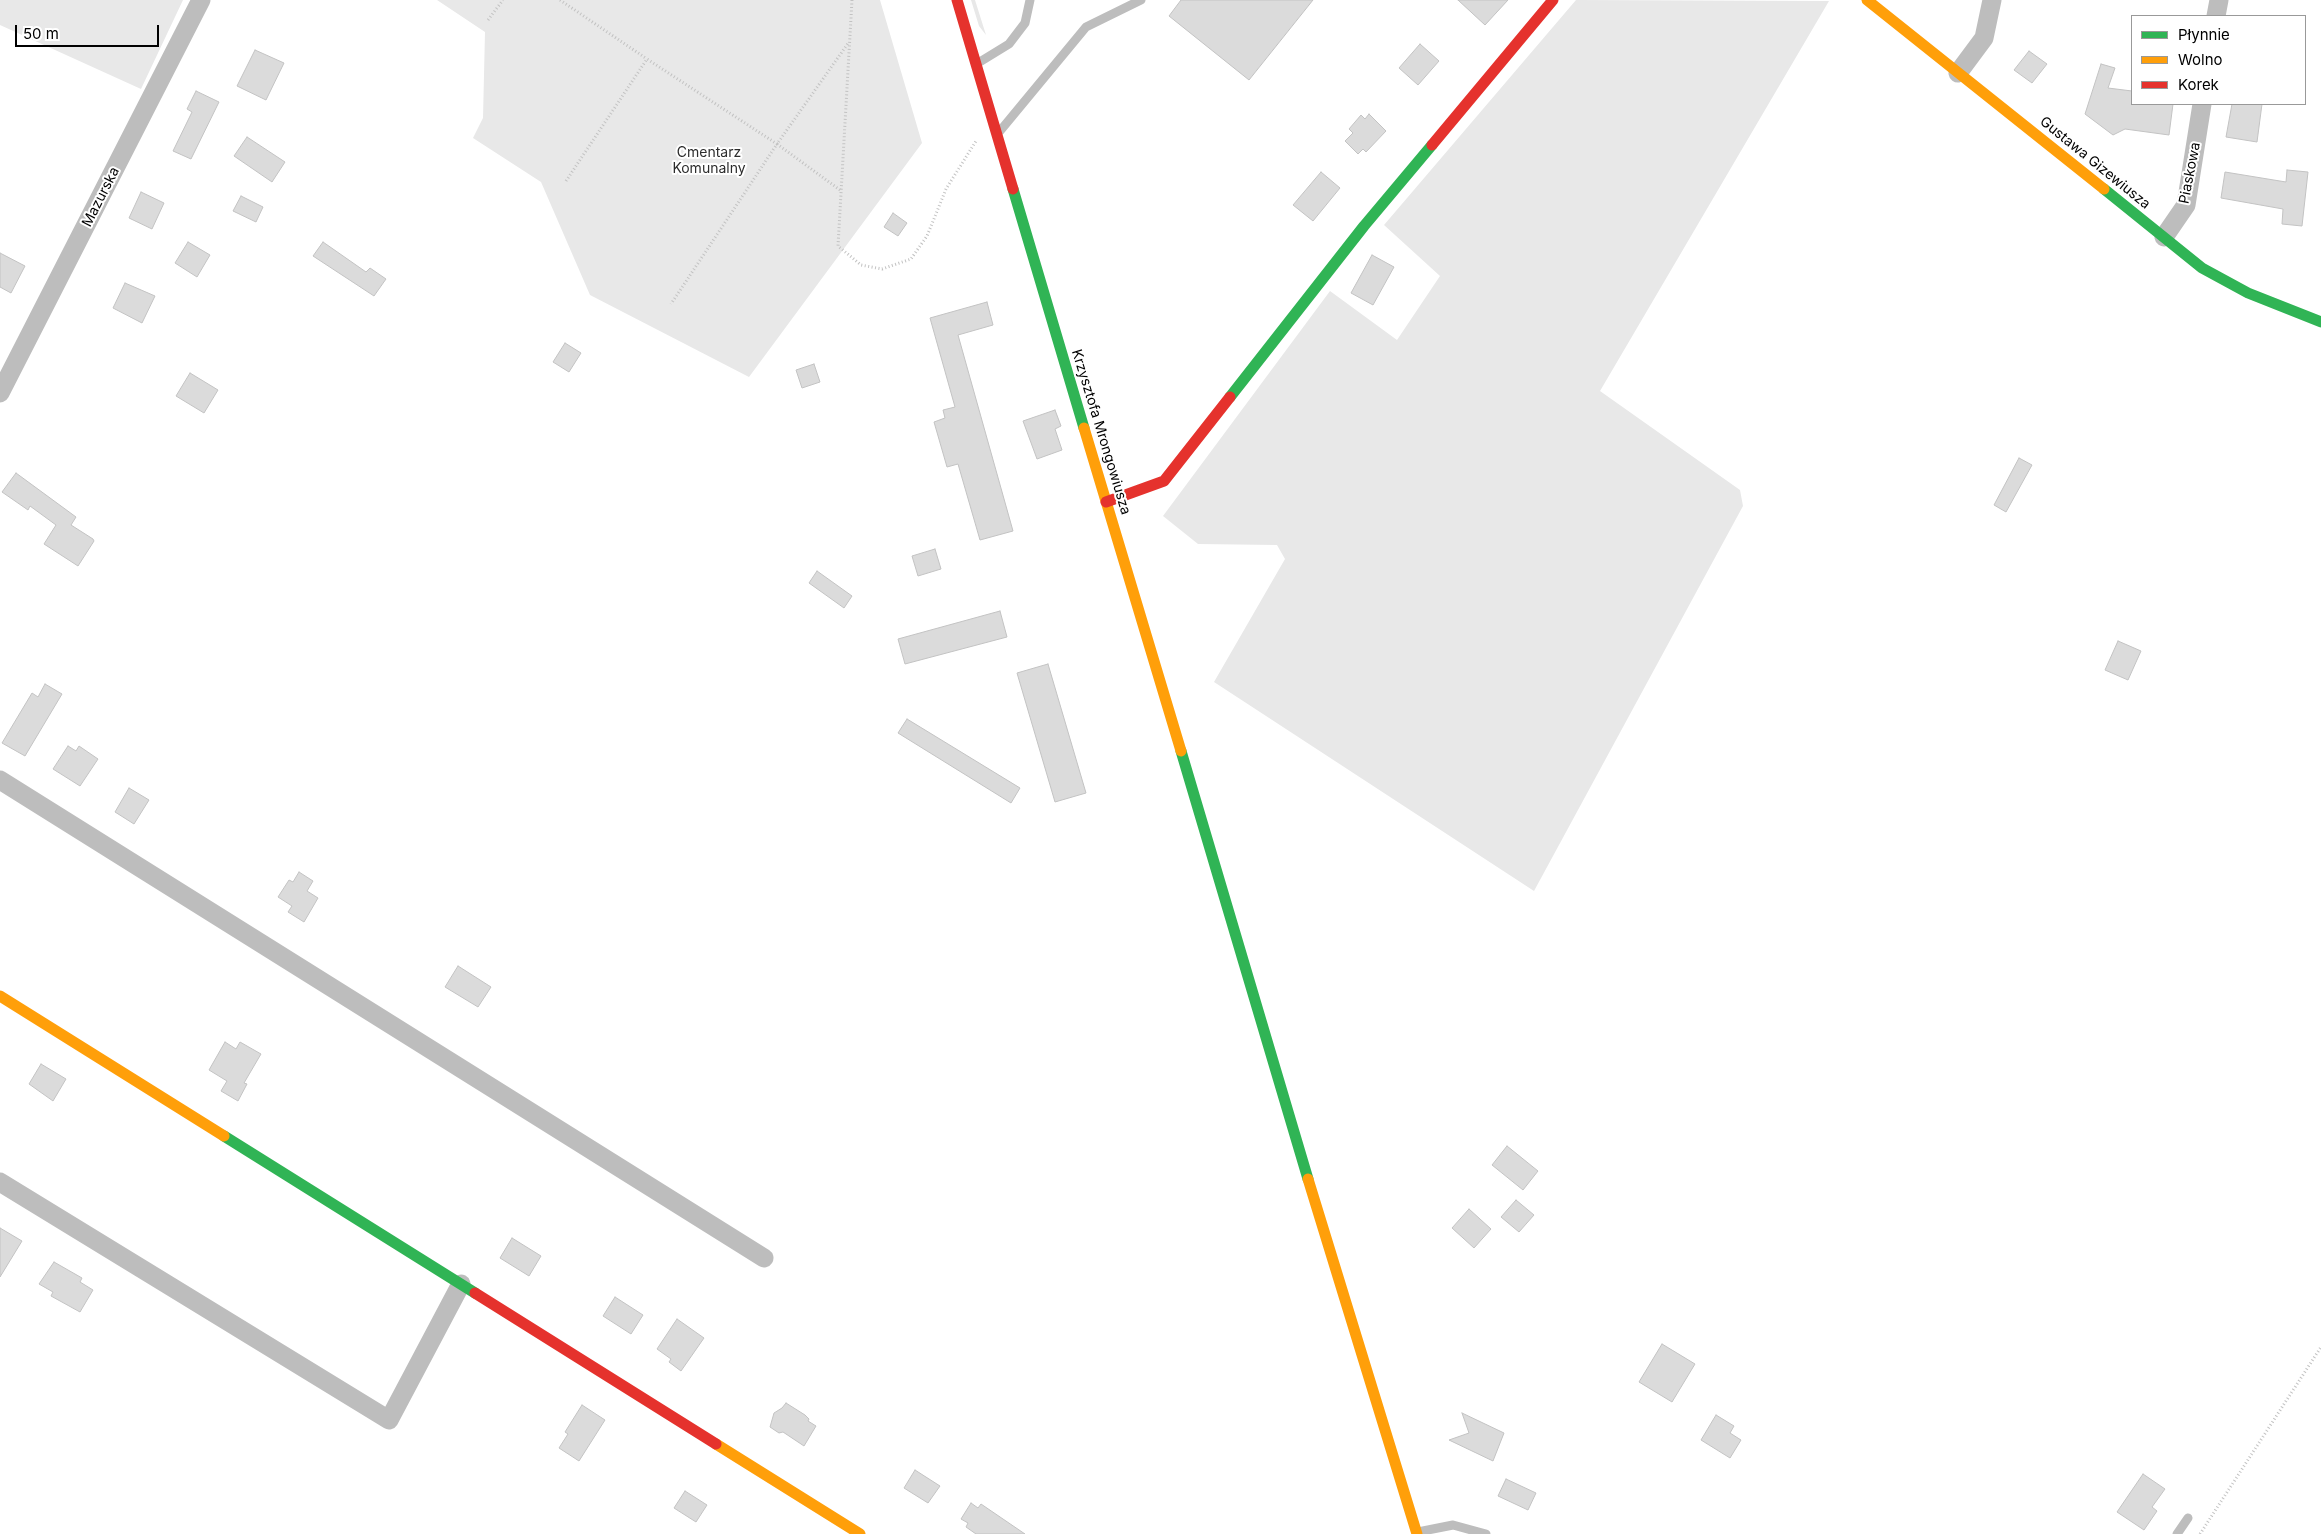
<!DOCTYPE html>
<meta charset="utf-8">
<style>
body{margin:0}
#map{position:relative;width:2321px;height:1534px;overflow:hidden;background:#fff;font-family:Inter,sans-serif}
canvas{display:block}
.legend{position:absolute;left:2131px;top:15px;width:175px;height:90px;box-sizing:border-box;background:#fff;border:1px solid #999;margin:0;padding:6px 9px;list-style:none;font-size:15px;color:#000}
.legend li{display:flex;align-items:center;gap:10px;height:25px}
.legend b{width:25px;border:1px solid #999}
.scale{position:absolute;left:15px;top:25px;width:144px;height:22px;box-sizing:border-box;border:2px solid #000;border-top:0;padding-left:6px;font-size:15px;line-height:18px;white-space:nowrap;color:#000;-webkit-text-stroke:4px #fff;paint-order:stroke}
</style>
<div id="map">
<canvas width="2321" height="1534"></canvas>
<ul class="legend">
<li><b style="height:6px;background:#30b455"></b>Płynnie</li>
<li><b style="height:6px;background:#ff9f0a"></b>Wolno</li>
<li><b style="height:6px;background:#e5322d"></b>Korek</li>
</ul>
<div class="scale">50 m</div>
</div>
<script>
const context = document.querySelector('canvas').getContext('2d');
context.lineJoin = 'round';
function fillPath(path, color) { context.fillStyle = color; context.fill(path, 'evenodd'); }
const poly = rows => new Path2D(rows.map(r => 'M' + r).join(''));
function stroke(path, color, width, dash) { context.strokeStyle = color; context.lineWidth = width; context.lineCap = dash ? 'butt' : 'round'; context.setLineDash(dash || []); context.stroke(path); }
function write(font, color, halo, rows, align = 'center') {
  context.font = font + ' Inter,sans-serif'; context.lineWidth = 4; context.setLineDash([]); context.textBaseline = 'middle'; context.strokeStyle = halo; context.fillStyle = color; for (const [text, x, y, turn = 0] of rows) {
    context.save(); context.translate(x, y); context.rotate((+turn || 0) * Math.PI / 180); context.textAlign = isNaN(turn) ? turn : align; if (halo) context.strokeText(text, 0, 0); context.fillText(text, 0, 0); context.restore();
  }
}
const green = poly([
 [0,0,183,0,141,89,0,25],
 [437,0,880,0,922,143,749,377,590,295,541,182,473,138,483,118,485,32],
 [971,0,975,0,986,35,979,26],
 [1576,0,1829,1,1600,391,1740,490,1743,506,1534,891,1214,682,1285,559,1277,545,1198,544,1163,516,1330,291,1397,340,1440,276,1384,225]
]);
const building = poly([
 [1181,0,1313,0,1249,80,1169,16,1181,0],
 [1458,0,1508,0,1485,25,1458,0],
 [1420,44,1439,61,1418,85,1399,68,1420,44],
 [255,50,284,63,266,100,237,86,255,50],
 [2029,51,2047,64,2032,83,2014,70,2029,51],
 [2101,64,2115,68,2108,88,2132,91,2132,104,2173,104,2169,135,2125,129,2113,135,2085,114,2101,64],
 [196,91,219,102,191,159,173,151,192,112,187,109,196,91],
 [2232,104,2262,104,2257,142,2226,137,2232,104],
 [1369,114,1386,131,1366,152,1363,149,1358,154,1345,141,1353,133,1349,129,1361,115,1365,119,1369,114],
 [247,137,285,162,272,182,234,156,247,137],
 [2287,170,2308,172,2302,226,2282,224,2283,209,2221,198,2225,172,2286,182,2287,170],
 [1321,172,1340,188,1313,221,1293,205,1321,172],
 [141,192,164,203,152,229,129,218,141,192],
 [241,196,263,207,256,222,233,211,241,196],
 [893,213,907,223,898,236,884,227,893,213],
 [188,242,210,255,197,277,175,263,188,242],
 [323,242,366,272,370,268,386,279,374,296,313,256,323,242],
 [0,253,25,266,11,293,0,287,0,253],
 [1372,255,1394,267,1373,305,1351,293,1372,255],
 [125,283,155,296,142,323,113,308,125,283],
 [987,302,993,325,958,335,1013,531,980,540,958,464,947,467,934,422,945,418,943,410,955,407,930,318,987,302],
 [565,343,581,353,569,372,553,362,565,343],
 [814,364,820,382,802,388,796,370,814,364],
 [190,373,218,390,204,413,176,396,190,373],
 [1055,410,1061,426,1055,429,1062,450,1037,459,1023,421,1055,410],
 [2019,458,2032,465,2006,512,1994,505,2019,458],
 [16,473,76,517,71,525,93,539,94,541,78,566,44,544,56,525,30,506,28,510,2,492,16,473],
 [935,549,941,569,918,576,912,556,935,549],
 [817,571,852,596,844,608,809,583,817,571],
 [1000,611,1007,637,905,664,898,639,1000,611],
 [2118,641,2141,651,2128,680,2105,670,2118,641],
 [1048,664,1086,793,1055,802,1017,673,1048,664],
 [45,684,62,694,25,756,2,743,32,693,38,697,45,684],
 [907,719,1020,788,1011,803,898,733,907,719],
 [68,746,76,751,79,746,98,759,80,786,53,769,68,746],
 [129,788,149,800,134,824,115,812,129,788],
 [299,872,313,881,307,891,318,898,304,922,288,912,292,906,278,897,289,880,293,882,299,872],
 [458,966,491,987,478,1007,445,987,458,966],
 [225,1042,236,1049,240,1042,261,1054,244,1083,247,1084,238,1101,221,1091,227,1081,209,1070,225,1042],
 [41,1064,66,1079,53,1101,29,1084,41,1064],
 [1507,1146,1538,1171,1523,1190,1492,1165,1507,1146],
 [1516,1200,1534,1215,1519,1232,1501,1217,1516,1200],
 [1469,1209,1491,1229,1474,1248,1452,1228,1469,1209],
 [0,1228,22,1241,0,1277,0,1228],
 [512,1238,541,1256,529,1276,500,1258,512,1238],
 [54,1262,82,1278,80,1282,93,1290,80,1312,51,1296,53,1292,39,1284,54,1262],
 [615,1297,643,1315,631,1334,603,1316,615,1297],
 [677,1319,704,1338,681,1371,669,1362,671,1359,657,1349,677,1319],
 [1662,1344,1695,1364,1672,1402,1639,1382,1662,1344],
 [786,1403,805,1415,809,1419,808,1421,816,1426,804,1446,783,1432,779,1433,770,1427,774,1413,782,1408,786,1403],
 [582,1405,605,1420,579,1461,559,1448,568,1434,565,1432,582,1405],
 [1462,1413,1504,1433,1493,1461,1449,1440,1469,1433,1462,1413],
 [1716,1415,1734,1426,1730,1433,1741,1440,1730,1458,1701,1440,1716,1415],
 [915,1470,940,1486,928,1503,904,1488,915,1470],
 [2143,1474,2165,1489,2152,1507,2157,1511,2144,1530,2117,1512,2143,1474],
 [1506,1479,1536,1493,1528,1510,1498,1496,1506,1479],
 [685,1491,707,1505,696,1522,674,1508,685,1491],
 [971,1503,978,1508,981,1504,1025,1534,976,1534,966,1527,968,1523,961,1519,971,1503]
]);
const path = poly([
 [560,0,647,59],
 [852,0,838,246,861,265,882,269,911,259,927,236,946,189,976,141],
 [488,20,503,0],
 [566,181,647,59,777,144,671,304],
 [840,190,777,144,849,42],
 [2200,1534,2321,1347]
]);
const lane = poly([
 [978,63,1009,44,1025,23,1030,0],
 [1000,131,1086,27,1141,0],
 [1418,1532,1453,1525,1486,1534],
 [2177,1534,2188,1518]
]);
const street = poly([
 [2216,16,2219,0],
 [1958,73,1984,38,1992,0],
 [2164,237,2186,205,2202,104],
 [0,393,201,0],
 [0,780,764,1258],
 [0,1182,389,1420,461,1284]
]);
const fast = poly([
 [1013,189,1084,428],
 [2104,189,2202,268,2248,293,2321,322],
 [1230,397,1364,226,1432,145],
 [1181,751,1308,1179],
 [224,1136,475,1293]
]);
const slow = poly([
 [1867,0,2104,189],
 [1084,428,1181,751],
 [0,996,224,1136],
 [1308,1179,1417,1534],
 [716,1444,860,1534]
]);
const jam = poly([
 [957,0,1013,189],
 [1432,145,1553,0],
 [1106,502,1164,481,1230,397],
 [475,1293,716,1444]
]);
const parkNames = [
 ["Cmentarz",709,153],
 ["Komunalny",709,169]
];
const streetNames = [
 ["Gustawa Gizewiusza",2095,163,39],
 ["Piaskowa",2190,173,-79],
 ["Mazurska",101,197,-63],
 ["Krzysztofa Mrongowiusza",1101,432,73]
];
fillPath(green, '#e8e8e8');
fillPath(building, '#dbdbdb');
stroke(building, '#c3c3c3', 1);
stroke(path, '#c2c2c2', 3, [1, 2.5]);
stroke(lane, '#bdbdbd', 9);
stroke(street, '#bdbdbd', 19);
stroke(fast, '#30b455', 11);
stroke(slow, '#ff9f0a', 11);
stroke(jam, '#e5322d', 11);
write('14px', '#2c2c2c', '#fff', parkNames);
write('14px', '#000', '#fff', streetNames);
</script>
